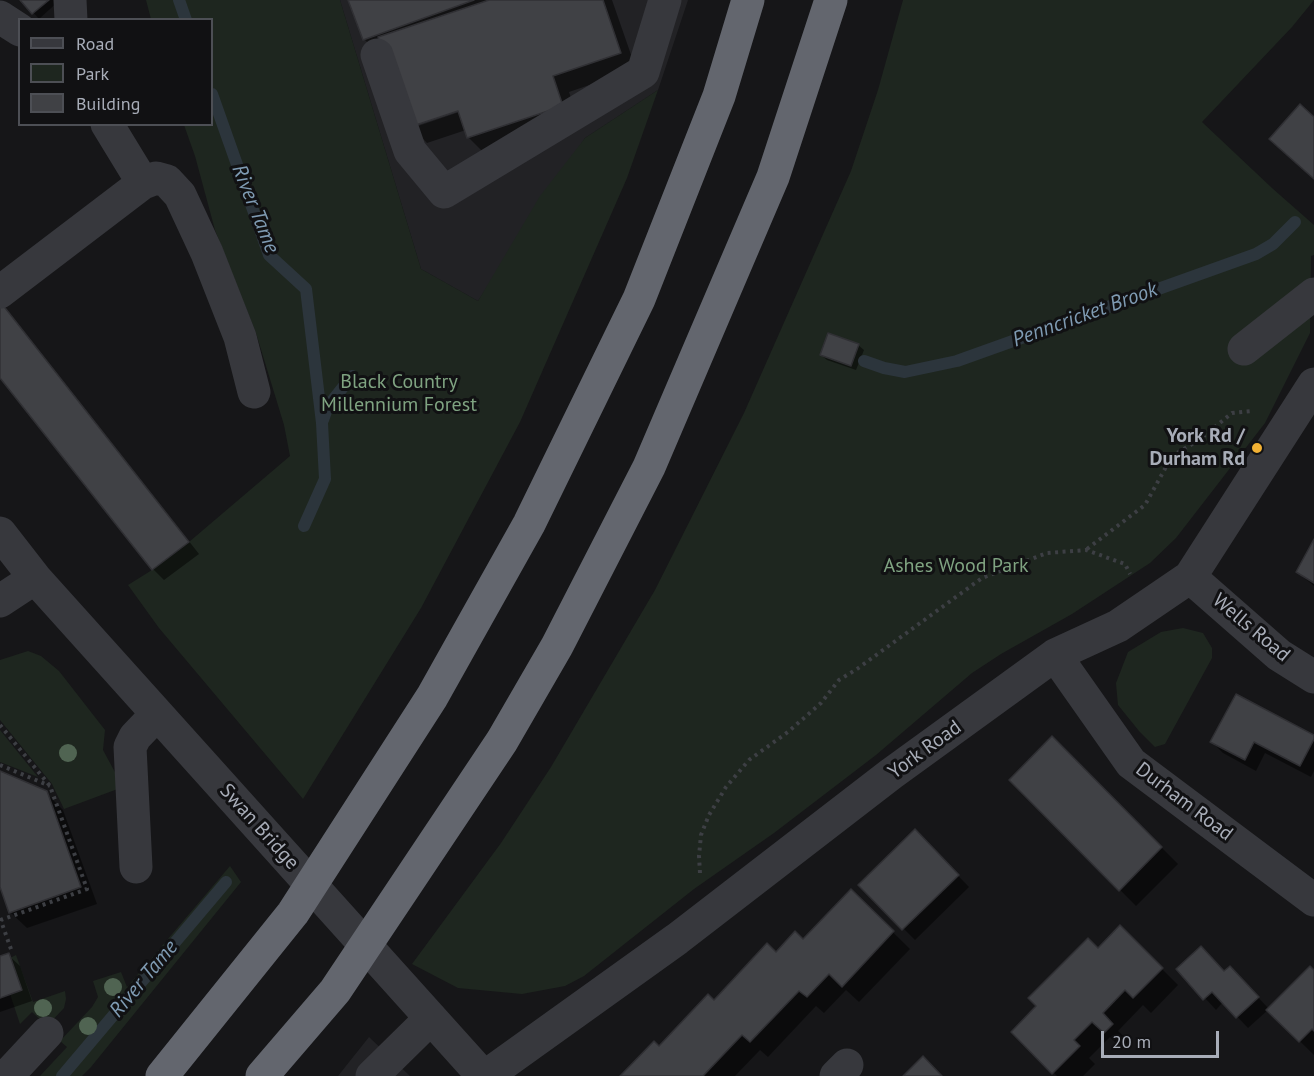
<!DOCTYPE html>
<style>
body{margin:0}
#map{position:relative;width:1314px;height:1076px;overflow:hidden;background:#161618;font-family:"PT Sans",sans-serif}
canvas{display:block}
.legend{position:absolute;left:18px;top:18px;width:195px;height:108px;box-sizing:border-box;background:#111113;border:2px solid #4d4f55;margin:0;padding:8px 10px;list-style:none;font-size:18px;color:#a8adb8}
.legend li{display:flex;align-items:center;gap:12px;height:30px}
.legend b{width:30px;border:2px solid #4d4f55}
.scale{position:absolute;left:1101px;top:1031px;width:118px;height:27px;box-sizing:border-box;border:3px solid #a8adb8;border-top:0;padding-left:8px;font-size:18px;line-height:21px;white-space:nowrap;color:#a8adb8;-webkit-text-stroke:4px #111113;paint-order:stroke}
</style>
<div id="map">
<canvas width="1314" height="1076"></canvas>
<ul class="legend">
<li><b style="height:8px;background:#37383d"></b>Road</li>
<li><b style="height:16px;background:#1e261f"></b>Park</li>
<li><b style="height:16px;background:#404145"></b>Building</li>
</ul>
<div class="scale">20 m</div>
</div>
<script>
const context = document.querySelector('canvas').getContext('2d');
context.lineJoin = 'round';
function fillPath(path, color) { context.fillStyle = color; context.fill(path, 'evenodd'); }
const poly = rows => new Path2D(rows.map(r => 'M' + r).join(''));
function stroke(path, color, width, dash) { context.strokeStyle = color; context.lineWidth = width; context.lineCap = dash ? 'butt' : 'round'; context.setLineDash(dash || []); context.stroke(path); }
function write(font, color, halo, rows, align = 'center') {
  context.font = font + ' "PT Sans",sans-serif'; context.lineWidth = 6; context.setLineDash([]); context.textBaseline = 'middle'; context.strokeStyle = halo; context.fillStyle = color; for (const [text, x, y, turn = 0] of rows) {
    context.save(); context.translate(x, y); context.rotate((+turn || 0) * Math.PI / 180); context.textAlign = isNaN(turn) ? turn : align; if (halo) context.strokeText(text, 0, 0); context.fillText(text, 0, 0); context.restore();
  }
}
const built = poly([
 [340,0,688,0,658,90,585,138,478,301,421,269],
 [369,1037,410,1076,338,1076]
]);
const green = poly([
 [146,0,340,0,421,269,478,301,540,196,585,138,658,90,627,178,520,422,421,608,303,799,159,628,128,585,152,570,189,542,290,456,284,425,256,333,215,230,195,156,184,125,212,124,212,20,151,19],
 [903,0,1314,0,1292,27,1202,122,1272,188,1314,225,1314,255,1311,256,1310,333,1265,423,1176,538,1150,563,1072,614,1001,654,972,673,876,755,774,833,694,889,584,976,565,986,522,994,458,988,412,964,501,843,551,767,655,590,744,413,851,171,878,90],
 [1183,628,1203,633,1212,648,1212,658,1165,744,1155,747,1139,731,1118,705,1116,683,1128,652,1161,632],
 [28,651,41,656,59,671,105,730,103,750,123,787,64,809,52,784,0,720,0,660],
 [0,730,38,777,0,762],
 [230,866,241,882,91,1067,82,1076,40,1076,67,1047,60,1041,92,1007,98,997,93,981,121,972,127,987],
 [16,955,33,1002,65,991,66,999,64,1008,47,1026,32,1012,20,1024,10,994,10,958]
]);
const shadow = poly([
 [22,0,60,0,39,19],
 [350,0,612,0,636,69,569,92,579,122,485,154,468,137,466,130,427,143,411,126,381,56,364,39],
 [464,107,465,110,418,126,418,123],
 [2,306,13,318,199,554,164,580,153,569,0,375],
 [858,345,864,350,856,370,827,360,821,355],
 [1314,542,1314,586,1297,572],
 [1314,736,1314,771,1311,777,1265,753,1256,771,1223,753,1212,742],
 [1052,738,1178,864,1136,906,1011,780],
 [0,773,46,793,63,810,97,904,27,928,10,912,0,882],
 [915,831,969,887,915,940,860,885],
 [851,891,910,949,859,1002,846,990,824,1013,816,1006,768,1057,760,1050,735,1076,622,1076,776,954,803,941],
 [1120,927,1178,985,1151,1013,1143,1005,1118,1031,1129,1041,1122,1049,1110,1037,1089,1058,1095,1064,1083,1076,1057,1076,1013,1032],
 [8,955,20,966,32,1001,0,1012,0,957],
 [1314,972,1314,1055,1268,1010,1248,1028,1223,1002,1216,1010,1205,998,1224,973,1241,979,1269,1009]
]);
const stream = poly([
 [179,0,186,20],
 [212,94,269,255,306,289,322,423,325,479,304,526],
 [864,361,884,368,905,372,957,361,1256,254,1273,244,1295,222],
 [323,420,328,406,352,376],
 [62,1076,226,882]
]);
const building = poly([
 [20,0,49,0,32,14,20,0],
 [348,0,474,0,363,40,348,0],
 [489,0,603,0,621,53,553,76,563,106,467,138,458,111,410,127,378,37,489,0],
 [1300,104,1314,117,1314,179,1269,139,1300,104],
 [2,304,189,542,152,570,0,378,0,306,2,304],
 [828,333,859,344,851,366,820,355,828,333],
 [1314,539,1314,583,1296,572,1314,539],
 [1236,694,1314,735,1314,739,1300,766,1254,742,1245,760,1210,742,1236,694],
 [1052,736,1162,847,1119,891,1009,780,1052,736],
 [0,771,47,791,81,887,9,913,0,887,0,771],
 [915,829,959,875,902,930,858,885,915,829],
 [851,889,894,931,842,987,829,974,807,997,799,991,750,1042,742,1035,703,1076,620,1076,654,1041,659,1046,708,994,714,1000,767,943,776,952,795,931,803,939,851,889],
 [1120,925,1163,968,1133,998,1125,990,1103,1013,1113,1024,1104,1033,1092,1022,1074,1040,1080,1046,1052,1074,1011,1032,1036,1006,1028,998,1088,938,1098,948,1120,925],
 [1201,946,1224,971,1230,966,1259,997,1236,1018,1212,992,1203,1000,1176,969,1201,946],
 [9,953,22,990,0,998,0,956,9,953],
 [1310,966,1314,970,1314,1031,1312,1029,1299,1042,1266,1010,1310,966],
 [923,1056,942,1076,903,1076,923,1056]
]);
const path = poly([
 [1087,549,1145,505,1172,456,1199,440,1232,413,1252,411],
 [0,725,50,786,87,889,1,920],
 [0,765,50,786],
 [700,873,699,856,701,835,709,815,726,787,749,760,788,732,821,703,839,680,857,669,982,578,1047,553,1086,550,1125,564,1130,574],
 [0,918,12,952]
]);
const minor = poly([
 [70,0,71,20],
 [0,17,20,30],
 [377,55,410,151,444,192,643,72,665,0],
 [107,124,143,183,156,178,167,181,180,195,207,253,240,337,254,392],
 [0,292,143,183],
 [1244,349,1314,294],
 [0,533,35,578,483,1076],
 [1190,577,1279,655,1314,677],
 [0,601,35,578],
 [1055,655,1131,763,1314,900],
 [136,867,130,747,135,737,157,714],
 [7,1076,47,1033],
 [372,1076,431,1018],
 [486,1076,677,939,891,774,1055,655,1118,626,1190,577,1314,384],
 [836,1076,847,1065]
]);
const highway = poly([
 [162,1076,293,913,432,697,529,524,639,299,719,96,748,0],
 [262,1076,335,991,502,741,557,646,649,467,773,177,831,0]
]);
const trees = [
 [68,753],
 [113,987],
 [43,1008],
 [88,1026]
];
const markers = [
 [1257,448,6,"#f2b134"]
];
const parkNames = [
 ["Black Country",399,382],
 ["Millennium Forest",399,405],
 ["Ashes Wood Park",956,566]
];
const poiNames = [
 ["York Rd /",1245,436],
 ["Durham Rd",1245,459]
];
const streetNames = [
 ["Wells Road",1251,628,40],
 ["York Road",925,750,-36],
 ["Durham Road",1184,802,37],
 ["Swan Bridge",259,827,48]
];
const waterNames = [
 ["River Tame",255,209,68],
 ["Penncricket Brook",1085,315,-20],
 ["River Tame",144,979,-50]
];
fillPath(built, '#222225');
fillPath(green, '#1e261f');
fillPath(shadow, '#0007');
stroke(stream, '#2c353c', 12);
fillPath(building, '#404145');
stroke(building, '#303034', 1.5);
stroke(path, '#3d3f44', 4, [3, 4.5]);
stroke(minor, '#37383d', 33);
stroke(highway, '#63666e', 33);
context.fillStyle = '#506452';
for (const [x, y] of trees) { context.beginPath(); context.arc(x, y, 9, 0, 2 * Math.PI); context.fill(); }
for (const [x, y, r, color] of markers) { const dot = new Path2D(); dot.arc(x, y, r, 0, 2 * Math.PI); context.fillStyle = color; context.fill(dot); stroke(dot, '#111113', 2); }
write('20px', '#7fa381', '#111113', parkNames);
write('bold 20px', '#a8adb8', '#111113', poiNames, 'right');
write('20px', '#a8adb8', '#111113', streetNames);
write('italic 21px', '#7f9bb3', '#111113', waterNames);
</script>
